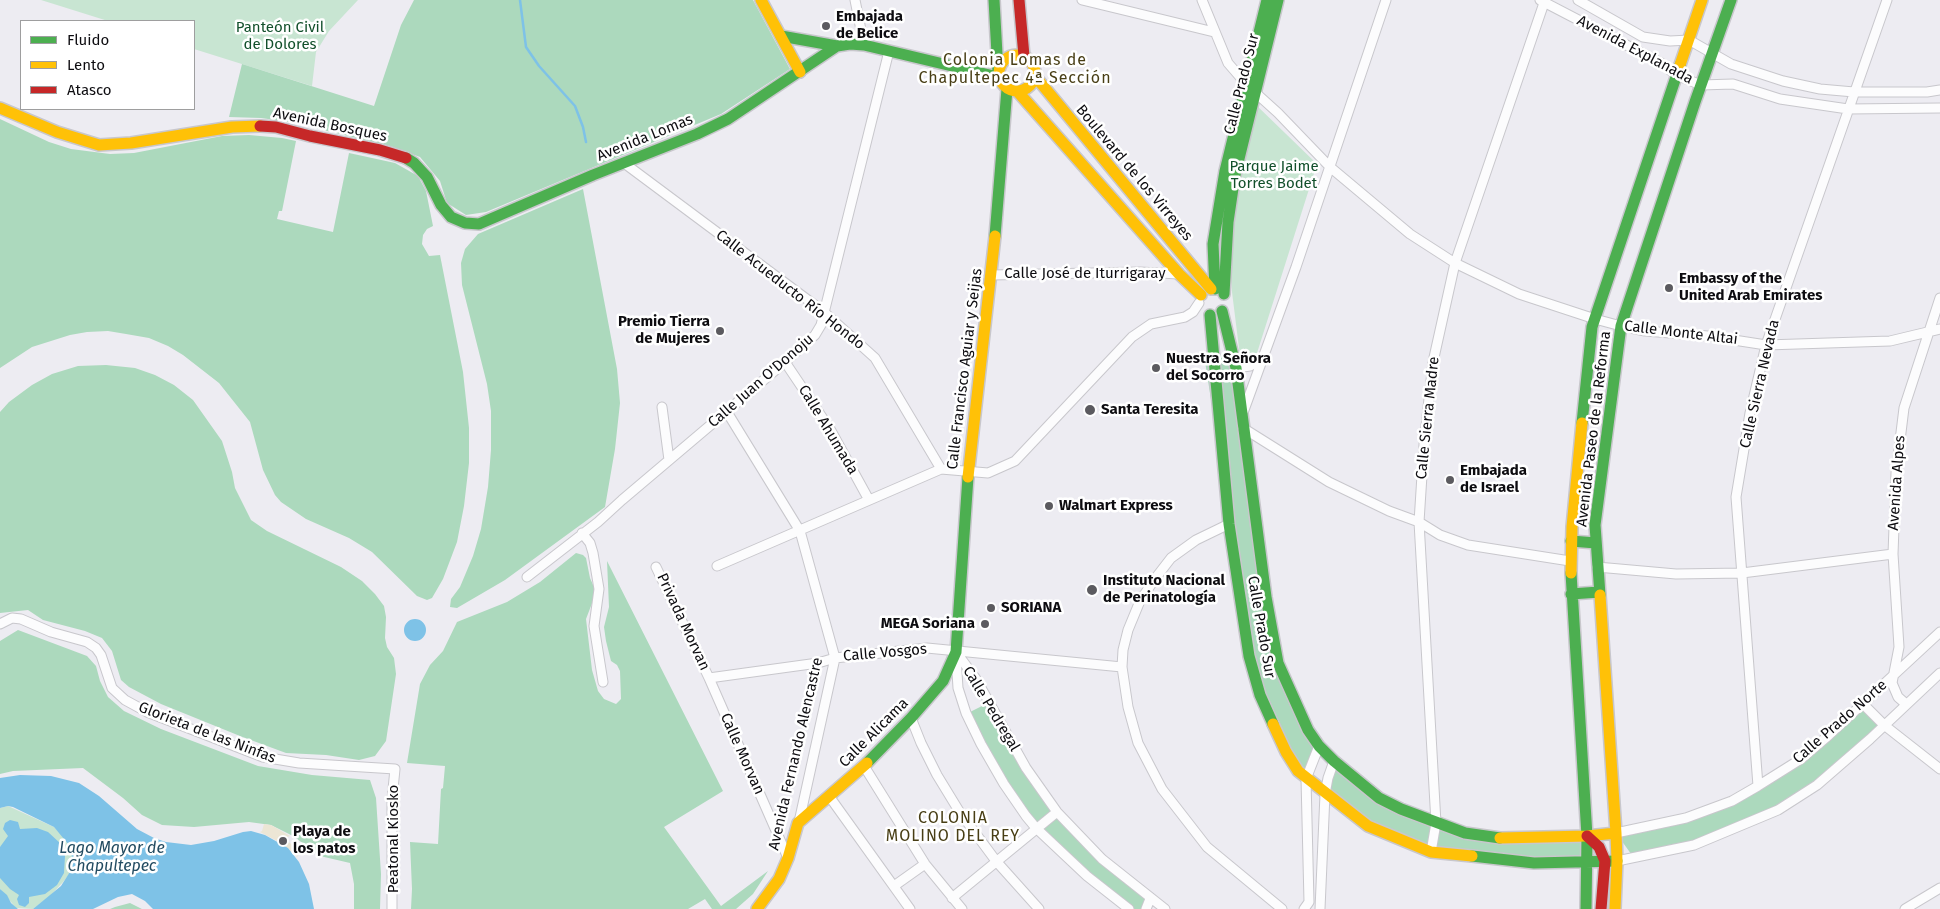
<!DOCTYPE html>
<meta charset="utf-8">
<style>
body{margin:0}
#map{position:relative;width:1940px;height:909px;overflow:hidden;background:#edecf2;font-family:"Fira Sans",sans-serif}
canvas{display:block}
.legend{position:absolute;left:20px;top:20px;width:175px;height:90px;box-sizing:border-box;background:#fff;border:1px solid #9e9e9f;margin:0;padding:6px 9px;list-style:none;font-size:15px;color:#0d0c10}
.legend li{display:flex;align-items:center;gap:10px;height:25px}
.legend b{width:25px;border:1px solid #9e9e9f}
</style>
<div id="map">
<canvas width="1940" height="909"></canvas>
<ul class="legend">
<li><b style="height:6px;background:#4caf50"></b>Fluido</li>
<li><b style="height:6px;background:#ffc107"></b>Lento</li>
<li><b style="height:6px;background:#c62828"></b>Atasco</li>
</ul>
</div>
<script>
const context = document.querySelector('canvas').getContext('2d');
context.lineJoin = 'round';
function fillPath(path, color) { context.fillStyle = color; context.fill(path, 'evenodd'); }
const poly = rows => new Path2D(rows.map(r => 'M' + r).join(''));
function stroke(path, color, width, dash) { context.strokeStyle = color; context.lineWidth = width; context.lineCap = dash ? 'butt' : 'round'; context.setLineDash(dash || []); context.stroke(path); }
function write(font, color, halo, rows, align = 'center') {
  context.font = font + ' "Fira Sans",sans-serif'; context.lineWidth = 5; context.setLineDash([]); context.textBaseline = 'middle'; context.strokeStyle = halo; context.fillStyle = color; for (const [text, x, y, turn = 0] of rows) {
    context.save(); context.translate(x, y); context.rotate((+turn || 0) * Math.PI / 180); context.textAlign = isNaN(turn) ? turn : align; if (halo) context.strokeText(text, 0, 0); context.fillText(text, 0, 0); context.restore();
  }
}
const green = poly([
 [41,0,358,0,329,31,316,52,312,86,194,49,194,21,108,21],
 [1253,102,1317,164,1257,353,1240,356,1232,292,1228,222],
 [8,806,54,827,65,838,72,853,74,861,68,867,74,867,64,881,50,896,33,909,16,908,0,889,0,808]
]);
const forest = poly([
 [414,0,753,0,790,69,721,114,486,212,466,215,447,203,440,181,420,157,390,146,290,122,261,118,229,117,242,64,374,106,401,25],
 [0,119,49,142,71,149,110,154,134,153,222,136,249,135,282,138,296,141,282,211,279,211,277,219,333,232,349,153,395,163,418,176,426,191,433,226,427,229,423,235,422,244,429,256,440,255,463,372,469,428,469,463,464,506,457,542,443,579,432,598,427,600,417,596,372,552,349,538,306,519,281,502,275,495,263,470,250,422,219,383,183,355,168,346,149,338,126,334,108,331,87,332,70,335,32,347,0,368],
 [583,189,617,369,620,403,615,449,605,507,505,580,457,608,450,607,451,599,460,587,473,556,481,529,488,487,491,450,491,411,487,384,462,285,461,263,465,249,478,234],
 [1204,355,1227,355,1280,665,1322,744,1306,772,1286,746,1255,681],
 [106,365,135,368,155,375,174,385,193,400,222,441,232,472,235,488,251,520,267,531,341,567,362,581,375,594,384,606,386,617,385,638,387,647,394,658,396,674,386,741,375,756,359,760,326,755,286,753,240,736,161,704,129,687,121,680,112,651,102,638,85,631,43,620,28,610,0,613,0,412,9,402,32,385,52,374,78,366],
 [576,553,583,555,586,558,590,578,594,587,594,598,586,619,592,670,598,691,604,699,616,704,621,699,620,671,617,665,611,661,606,641,604,627,609,607,607,561,723,791,664,827,721,906,768,871,753,894,736,909,712,909,705,899,688,909,411,909,412,889,410,842,438,844,441,789,443,788,445,766,407,763,420,684,430,665,443,651,457,622,507,602,540,582],
 [18,630,87,656,96,666,100,681,108,697,124,711,161,729,258,766,312,775,370,780,376,798,381,874,380,909,354,909,354,884,350,863,320,856,293,836,271,825,249,822,194,827,162,825,142,815,123,798,83,768,13,771,0,774,0,641],
 [988,703,1060,818,1149,899,1144,909,1130,909,1087,875,1026,813,968,713],
 [1863,704,1884,725,1817,785,1741,827,1634,858,1616,833,1732,801,1801,759],
 [1336,766,1384,801,1461,833,1587,836,1587,862,1459,857,1375,824,1324,789],
 [130,903,142,909,110,909,115,907]
]);
const sand = poly([
 [264,824,271,825,290,836,287,837,287,841,301,851,297,857,289,849,279,842,260,832,262,831]
]);
const water = poly([
 '404 630a11 11 0 1 1 22 0a11 11 0 1 1-22 0Z',
 [20,775,51,776,79,783,99,796,137,829,154,838,166,842,191,845,214,841,243,832,251,831,265,835,288,848,299,862,309,884,314,909,153,909,145,901,132,894,118,897,93,909,33,909,61,886,73,867,68,867,67,862,73,861,69,845,54,827,13,807,8,806,0,808,0,778],
 [10,820,18,822,20,829,37,828,48,832,61,844,65,856,64,873,57,885,45,894,29,897,29,903,25,907,19,905,17,899,19,895,10,889,0,878,0,847,8,836,3,829,5,823],
 [0,889,7,895,11,903,18,909,0,909]
]);
const stream = poly([
 [520,0,526,47,539,66,575,106,583,127,586,142]
]);
const street = poly([
 [855,0,864,45],
 [1082,0,1214,32],
 [1202,0,1228,63,1247,85,1278,113,1330,167,1410,234,1455,263,1519,294,1595,319,1621,326,1645,331,1708,336,1766,345,1890,341,1940,329],
 [1540,0,1661,63,1676,75,1701,85,1733,84,1780,99,1848,109,1940,108],
 [1578,0,1643,37,1670,41,1689,40,1731,64,1783,81,1820,89,1854,92,1927,92,1940,90],
 [624,163,824,312,875,358,941,469],
 [992,275,1140,272,1179,274],
 [785,362,830,429,869,500],
 [1236,368,1250,366,1261,358],
 [662,407,669,460],
 [1244,410,1296,267,1386,0],
 [727,412,800,531,835,658,799,822],
 [1243,428,1329,482,1389,511,1419,522,1440,535,1468,545,1570,561],
 [1229,524,1196,540,1171,558,1154,580,1140,601,1128,630,1123,650,1122,667,1128,707,1138,743,1162,789,1207,847,1282,909],
 [582,533,590,543,593,553,599,589,594,626,603,682],
 [717,566,941,469,988,473,1015,461,1132,337,1151,324,1185,317,1193,312,1199,303],
 [656,567,709,678,788,858],
 [1597,567,1676,574,1742,573,1893,554],
 [527,577,598,522,622,500,785,362,815,335,821,325,889,51],
 [0,624,12,618,21,619,51,632,87,642,96,648,101,655,112,688,125,700,147,712,263,757,299,763,395,769,392,799,392,909],
 [956,652,976,679,1026,768,1057,812,1102,859,1165,909],
 [956,657,958,688,966,713,981,744,1004,784,1026,816,1036,828,1087,876,1129,909],
 [709,678,818,663,835,658,927,648,1122,667],
 [1863,704,1884,725,1940,769],
 [1906,704,1898,697,1892,683,1899,647,1893,554,1896,473,1904,408,1940,298],
 [911,718,921,743,937,775,959,811,996,861,1039,909],
 [864,766,925,864,962,909],
 [1758,786,1736,497,1750,413,1766,345,1887,0],
 [829,796,910,909],
 [1616,833,1686,818,1732,801,1758,786,1801,759,1829,735,1940,632],
 [1431,852,1436,823,1419,522,1424,444,1433,362,1455,263,1545,0],
 [1617,861,1694,845,1778,810,1817,785,1870,739,1940,673],
 [894,886,925,864],
 [952,898,1057,812],
 [1146,909,1150,899],
 [1304,909,1309,902,1306,779,1319,746],
 [1320,909,1325,794,1328,778,1334,761],
 [1905,909,1940,888]
]);
const fast = poly([
 [994,0,998,72],
 [781,36,837,46,850,44,864,45,998,77],
 [406,158,414,163,427,177,441,205,451,217,465,223,479,224,593,175,697,134,728,119,837,46],
 [995,236,1007,89],
 [1215,289,1213,244,1225,171,1267,0],
 [1224,294,1228,222,1235,175,1278,0],
 [1222,311,1236,368,1266,597,1278,663,1308,730,1319,746,1334,761,1379,798,1401,809,1465,833,1500,838],
 [1210,315,1229,524,1249,656,1260,695,1273,724],
 [1582,423,1592,327,1680,65],
 [1571,541,1596,543],
 [1571,573,1587,836,1586,909],
 [1571,594,1599,592],
 [1600,595,1595,525,1621,326,1695,102,1731,0],
 [867,763,911,718,943,681,956,652,968,477],
 [1472,856,1534,863,1617,861]
]);
const slow = poly([
 [761,0,800,72],
 '999 73a18 18 0 1 1 36 0a18 18 0 1 1-36 0Z',
 [1680,65,1702,0],
 [1035,76,1211,289],
 [1018,92,1179,274,1201,295],
 [0,108,57,132,99,145,131,143,232,127,260,126],
 [968,477,995,236],
 [1571,573,1572,527,1582,423],
 [1600,595,1616,833,1617,861,1615,909],
 [1273,724,1286,752,1298,771,1368,826,1431,852,1472,856],
 [1500,838,1587,836,1616,833],
 [757,909,779,879,788,858,798,823,867,763]
]);
const jam = poly([
 [1019,0,1024,56],
 [260,126,276,127,310,136,380,150,406,158],
 [1587,836,1599,847,1605,861,1601,909]
]);
const markers = [
 [826,26,5,"#5b5a5f"],
 [1669,288,5,"#5b5a5f"],
 [720,331,5,"#5b5a5f"],
 [1156,368,5,"#5b5a5f"],
 [1090,410,6,"#5b5a5f"],
 [1450,480,5,"#5b5a5f"],
 [1049,506,5,"#5b5a5f"],
 [1092,590,6,"#5b5a5f"],
 [991,608,5,"#5b5a5f"],
 [985,624,5,"#5b5a5f"],
 [283,841,5,"#5b5a5f"]
];
const poiNames = [
 ["Embajada",836,17],
 ["de Belice",836,34],
 ["Embassy of the",1679,279],
 ["United Arab Emirates",1679,296],
 ["Premio Tierra",710,322,"right"],
 ["de Mujeres",710,339,"right"],
 ["Nuestra Señora",1166,359],
 ["del Socorro",1166,376],
 ["Santa Teresita",1101,410],
 ["Embajada",1460,471],
 ["de Israel",1460,488],
 ["Walmart Express",1059,506],
 ["Instituto Nacional",1103,581],
 ["de Perinatología",1103,598],
 ["SORIANA",1001,608],
 ["MEGA Soriana",975,624,"right"],
 ["Playa de",293,832],
 ["los patos",293,849]
];
const parkNames = [
 ["Panteón Civil",280,28],
 ["de Dolores",280,45],
 ["Parque Jaime",1274,167],
 ["Torres Bodet",1274,184]
];
const streetNames = [
 ["Avenida Explanada",1635,50,28],
 ["Calle Prado Sur",1242,84,-76],
 ["Avenida Bosques",330,125,12],
 ["Avenida Lomas",645,138,-22],
 ["Boulevard de los Virreyes",1134,173,50],
 ["Calle José de Iturrigaray",1085,274],
 ["Calle Acueducto Río Hondo",790,290,38],
 ["Calle Monte Altai",1681,333,7],
 ["Calle Francisco Aguiar y Seijas",965,369,-83],
 ["Calle Juan O'Donoju",761,381,-41],
 ["Calle Sierra Nevada",1760,384,-77],
 ["Calle Sierra Madre",1428,418,-84],
 ["Avenida Paseo de la Reforma",1594,429,-83],
 ["Calle Ahumada",828,430,59],
 ["Avenida Alpes",1897,483,-86],
 ["Privada Morvan",683,622,65],
 ["Calle Prado Sur",1261,627,80],
 ["Calle Vosgos",885,653,-5],
 ["Calle Pedregal",991,709,59],
 ["Calle Prado Norte",1840,722,-41],
 ["Glorieta de las Ninfas",207,733,21],
 ["Calle Alicama",874,733,-45],
 ["Calle Morvan",742,754,66],
 ["Avenida Fernando Alencastre",796,754,-77],
 ["Peatonal Kiosko",394,839,-90]
];
const neighbourhoodNames = [
 ["Colonia Lomas de",1015,61],
 ["Chapultepec 4ª Sección",1015,79],
 ["COLONIA",953,819],
 ["MOLINO DEL REY",953,837]
];
const waterNames = [
 ["Lago Mayor de",112,849],
 ["Chapultepec",112,867]
];
fillPath(green, '#c8e5d2');
fillPath(forest, '#acd9bd');
fillPath(sand, '#ece6d5');
fillPath(water, '#7ec2e7');
stroke(stream, '#7ec2e7', 2.5);
stroke(street, '#c8c7cc', 11);
stroke(fast, '#c8c7cc', 14);
stroke(slow, '#c8c7cc', 14);
stroke(jam, '#c8c7cc', 14);
stroke(street, '#fcfcfd', 9);
stroke(fast, '#4caf50', 11);
stroke(slow, '#ffc107', 11);
stroke(jam, '#c62828', 11);
for (const [x, y, r, color] of markers) { const dot = new Path2D(); dot.arc(x, y, r, 0, 2 * Math.PI); context.fillStyle = color; context.fill(dot); stroke(dot, '#fff', 2); }
write('bold 15px', '#0d0c10', '#fff', poiNames, 'left');
write('15px', '#12502b', '#fff', parkNames);
write('15px', '#0d0c10', '#fff', streetNames);
context.letterSpacing = '1px';
write('16px', '#483e15', '#fff', neighbourhoodNames);
context.letterSpacing = '0px';
write('italic 16px', '#224b61', '#fff', waterNames);
</script>
